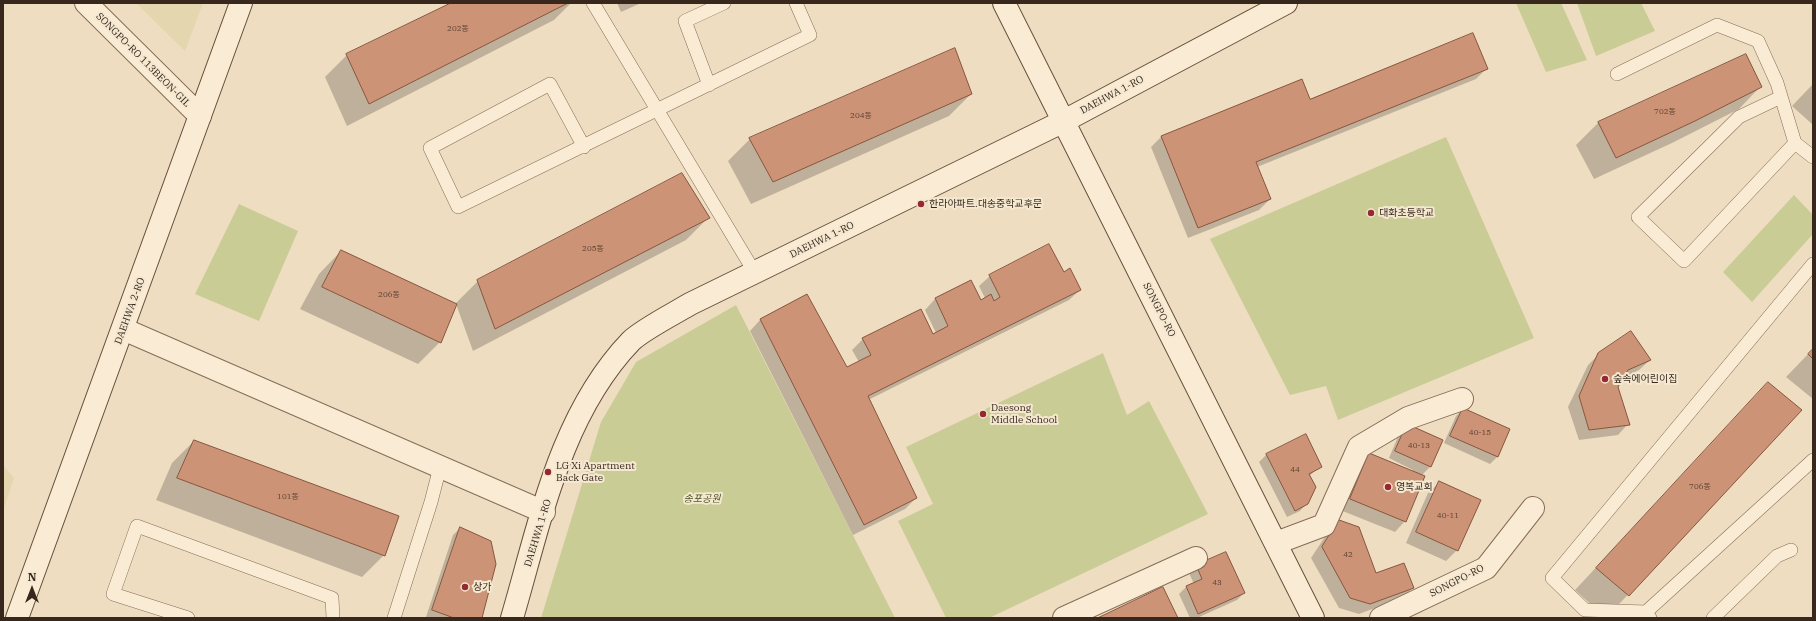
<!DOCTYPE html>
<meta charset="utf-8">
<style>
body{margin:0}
#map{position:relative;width:1816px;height:621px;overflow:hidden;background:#eeddc1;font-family:"IBM Plex Serif",serif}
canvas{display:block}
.frame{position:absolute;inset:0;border:4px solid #37271d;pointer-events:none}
.north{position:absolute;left:12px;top:569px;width:40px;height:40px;-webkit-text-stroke:3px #f5e8d0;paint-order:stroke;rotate:0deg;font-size:11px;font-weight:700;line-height:16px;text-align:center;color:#37271d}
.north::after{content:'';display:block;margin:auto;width:14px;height:18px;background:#37271d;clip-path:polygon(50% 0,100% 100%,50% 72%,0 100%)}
</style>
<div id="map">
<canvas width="1816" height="621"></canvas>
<div class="frame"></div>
<div class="north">N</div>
</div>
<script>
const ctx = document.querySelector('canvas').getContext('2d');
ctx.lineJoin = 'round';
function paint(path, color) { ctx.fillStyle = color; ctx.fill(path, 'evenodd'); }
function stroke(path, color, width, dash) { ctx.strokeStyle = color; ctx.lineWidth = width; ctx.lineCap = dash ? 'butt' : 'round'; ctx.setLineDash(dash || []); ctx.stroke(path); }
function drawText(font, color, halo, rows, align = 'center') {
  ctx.font = font + ' "IBM Plex Serif","Noto Sans KR",serif'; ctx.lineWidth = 4; ctx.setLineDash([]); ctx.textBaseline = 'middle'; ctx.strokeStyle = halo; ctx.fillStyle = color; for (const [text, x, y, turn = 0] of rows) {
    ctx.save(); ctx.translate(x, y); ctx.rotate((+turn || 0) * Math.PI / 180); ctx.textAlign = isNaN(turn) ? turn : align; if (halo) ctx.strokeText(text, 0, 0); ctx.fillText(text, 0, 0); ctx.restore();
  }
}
const farmland = new Path2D(`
 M136 3H203L185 51Z
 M3 465 14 478 3 511Z`);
const green = new Path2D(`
 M1516 3H1561L1587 60 1546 72Z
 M1577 3H1641L1655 31 1596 56Z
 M1446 137 1534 338 1338 420 1326 386 1290 395 1210 239Z
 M1794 195 1813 215V234L1752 302 1723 272Z
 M239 204 298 231 259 321 195 294Z
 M736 305 895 618H541L601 422 636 362Z
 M1103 353 1127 415 1149 401 1208 514 989 618H946L898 521 933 504 906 447Z`);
const shadow = new Path2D(`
 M454 3H571L554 20 347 126 325 77 347 55Z
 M617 3H641L621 12Z
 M1487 68 1476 79 1257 167 1270 199 1259 210 1188 238 1151 147 1162 136 1309 100Z
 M1813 84V125L1792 106Z
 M1761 86 1739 109 1672 143 1594 179 1576 145 1599 122Z
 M971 94 949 116 751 204 728 161 750 139Z
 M708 218 686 240 473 351 456 304 440 342 418 364 300 309 319 274 341 251 455 304 478 281Z
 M1063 273 1080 290 1069 300 868 400 916 498 905 509 853 535 750 331 760 320 806 295 847 368 859 362 852 350 863 339 933 335 936 333 925 310 935 299 970 281 980 301 985 298 979 286 990 276Z
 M1813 349V399L1786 377Z
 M1599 354 1650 360 1639 370 1623 378 1617 387 1628 424 1618 435 1579 440 1568 407 1588 365Z
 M1768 383 1801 410 1606 618 1575 590Z
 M1463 409 1509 430 1497 457 1490 464 1444 443 1456 416Z
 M1400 432 1442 441 1430 467 1422 475 1405 521 1395 532 1340 510 1359 464 1370 454 1412 471 1413 470 1389 458Z
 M1305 435 1321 466 1309 476 1307 503 1300 511 1287 517 1259 462 1266 455Z
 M194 441 384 555 362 577 156 500 172 463Z
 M1439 483 1457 550 1446 561 1406 543 1428 493Z
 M1339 521 1375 574 1413 588 1402 598 1359 614 1339 608 1311 558 1328 532Z
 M460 528 481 618H429L426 617 453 535Z
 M1196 566 1244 593 1237 600 1197 618H1190L1179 594 1186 587 1194 584 1189 573Z`);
const building = new Path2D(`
 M451 3H568L369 104 346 54Z
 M1473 33 1488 69 1256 162 1271 199 1198 228 1161 136 1302 79 1310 99Z
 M955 48 972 94 773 182 749 138Z
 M1746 54 1762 87 1695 121 1616 158 1598 122Z
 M682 173 710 218 495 329 477 280Z
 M1049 244 1064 272 1070 268 1081 290 868 396 917 498 864 525 760 319 807 294 847 367 871 355 862 338 921 309 933 334 948 326 935 298 971 280 981 300 991 294 994 301 1000 297 989 275Z
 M341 250 457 304 441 343 322 287Z
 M1631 331 1651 360 1628 370 1618 387 1630 425 1589 430 1579 396 1598 353Z
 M1813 349V359L1808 354Z
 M1768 382 1802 410 1629 596 1596 568Z
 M1463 408 1510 429 1498 457 1450 436Z
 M1407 424 1443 440 1431 467 1395 451Z
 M1306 434 1322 467 1309 474 1316 487 1308 504 1295 511 1266 454Z
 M194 440 399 516 385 556 177 478Z
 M1369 453 1425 476 1406 522 1350 499Z
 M1439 481 1481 500 1458 551 1416 532Z
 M1339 520 1359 527 1376 573 1404 563 1414 588 1370 604 1350 598 1322 547Z
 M460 527 491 541 496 564 482 618H454L432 610Z
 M1226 552 1245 593 1198 614 1186 586 1202 579 1196 565Z
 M1163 587 1178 618H1098Z`);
const lane = new Path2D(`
 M593 3 755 273
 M1617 74 1717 25 1758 41 1777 83 1795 143 1813 157
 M709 85 685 21 724 3
 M1781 97 1739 117 1638 217 1684 261 1795 143
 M584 147 550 84 430 148 458 207 810 35 796 3
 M1646 612 1813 460
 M188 618 113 594 137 526 332 598 333 618
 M394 618 431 502 440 467
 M1650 618 1646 612 1585 610 1552 578 1813 264
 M1713 618 1777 556 1791 550`);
const street = new Path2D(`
 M86 3 200 116
 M123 329 544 512
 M1276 543 1324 525 1359 447 1408 418 1462 399
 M1064 618 1196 558
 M1381 618 1486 568 1533 508`);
const secondary = new Path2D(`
 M1004 3 1313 618
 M17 618 241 3
 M512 618C540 523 560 415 631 341 642 330 675 313 690 304L1064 121 1286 3`);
const markers = [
 [921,204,4,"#972832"],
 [1371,213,4,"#972832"],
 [1605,379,4,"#972832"],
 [983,414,4,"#972832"],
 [548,472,4,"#972832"],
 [1388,487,4,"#972832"],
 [465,587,4,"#972832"]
];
const numberNames = [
 ["202동",458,29],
 ["702동",1665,112],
 ["204동",861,116],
 ["205동",593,249],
 ["206동",389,295],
 ["40-15",1480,433],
 ["40-13",1419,446],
 ["44",1295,470],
 ["706동",1700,487],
 ["101동",288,497],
 ["40-11",1448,516],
 ["42",1348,555],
 ["43",1217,583]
];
const streetNames = [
 ["SONGPO-RO 113BEON-GIL",143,60,45],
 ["DAEHWA 1-RO",1112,95,-28],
 ["DAEHWA 1-RO",822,240,-26],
 ["SONGPO-RO",1159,310,63],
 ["DAEHWA 2-RO",130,311,-70],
 ["DAEHWA 1-RO",538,533,-73],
 ["SONGPO-RO",1457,581,-27]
];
const poiNames = [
 ["한라아파트.대송중학교후문",929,204],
 ["대화초등학교",1379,213],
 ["숲속에어린이집",1613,379],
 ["Daesong",991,408],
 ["Middle School",991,420],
 ["LG Xi Apartment",556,466],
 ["Back Gate",556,478],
 ["영복교회",1396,487],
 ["상가",473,587]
];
const parkNames = [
 ["송포공원",702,499]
];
paint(farmland, '#e4d6ae');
paint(green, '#cacc95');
paint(shadow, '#0003');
paint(building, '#cc9376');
stroke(building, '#87553e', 1);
stroke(lane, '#876d58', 14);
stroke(street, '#876d58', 24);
stroke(secondary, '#694f3c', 24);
stroke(lane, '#f9ebd4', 13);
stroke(street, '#f9ebd4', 22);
stroke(secondary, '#f9ebd4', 22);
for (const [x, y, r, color] of markers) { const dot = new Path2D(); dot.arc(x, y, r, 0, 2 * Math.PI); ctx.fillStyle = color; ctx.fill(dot); stroke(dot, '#f5e8d0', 1.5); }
drawText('8px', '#5c4233', null, numberNames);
drawText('10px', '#37271d', '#f5e8d0', streetNames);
drawText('10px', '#37271d', '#f5e8d0', poiNames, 'left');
drawText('italic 10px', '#4c5423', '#f5e8d0', parkNames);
</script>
